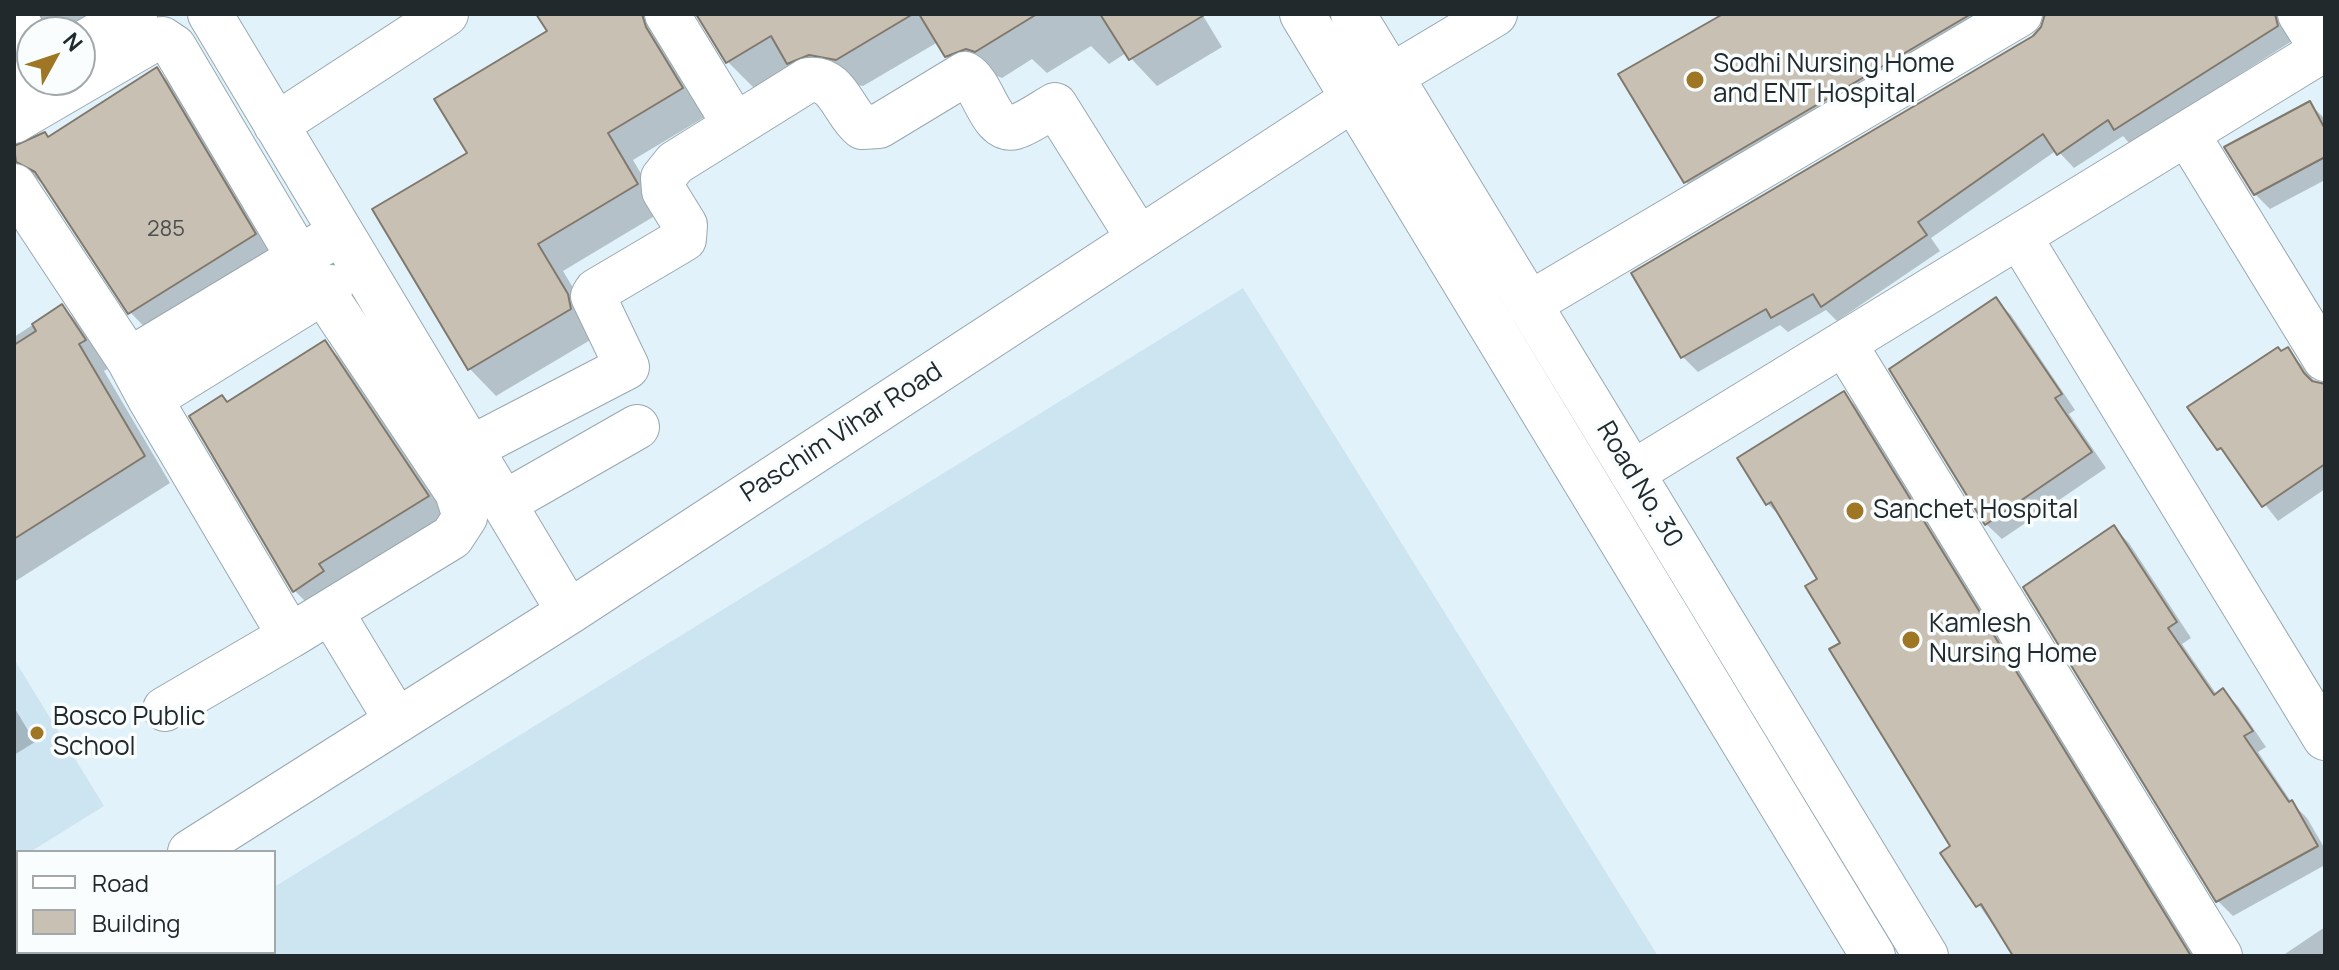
<!DOCTYPE html>
<style>
body{margin:0}
#map{position:relative;width:2339px;height:970px;overflow:hidden;background:#e1f2fb;font-family:Manrope,sans-serif}
canvas{display:block}
.frame{position:absolute;inset:0;border:16px solid #22292c;pointer-events:none}
.legend{position:absolute;left:16px;top:850px;width:260px;height:104px;box-sizing:border-box;background:#f9fdfe;border:2px solid #a3a8aa;margin:0;padding:10px 14px;list-style:none;font-size:24px;color:#22292c}
.legend li{display:flex;align-items:center;gap:16px;height:40px}
.legend b{width:40px;border:2px solid #a3a8aa}
.north{position:absolute;left:16px;top:16px;width:80px;height:80px;box-sizing:border-box;background:#f9fdfe;border:2px solid #a3a8aa;border-radius:50%;rotate:50deg;font-size:22px;font-weight:700;line-height:32px;text-align:center;color:#22292c}
.north::after{content:'';display:block;margin:auto;width:28px;height:36px;background:#9e7624;clip-path:polygon(50% 0,100% 100%,50% 72%,0 100%)}
</style>
<div id="map">
<canvas width="2339" height="970"></canvas>
<div class="frame"></div>
<ul class="legend">
<li><b style="height:10px;background:#fff"></b>Road</li>
<li><b style="height:22px;background:#c8c0b2"></b>Building</li>
</ul>
<div class="north">N</div>
</div>
<script>
const ctx = document.querySelector('canvas').getContext('2d');
ctx.lineJoin = 'round';
function paint(path, color) { ctx.fillStyle = color; ctx.fill(path, 'evenodd'); }
function stroke(path, color, width, dash) { ctx.strokeStyle = color; ctx.lineWidth = width; ctx.lineCap = dash ? 'butt' : 'round'; ctx.setLineDash(dash || []); ctx.stroke(path); }
function drawText(font, color, halo, rows, align = 'center') {
  ctx.font = font + ' Manrope,sans-serif'; ctx.lineWidth = 7; ctx.setLineDash([]); ctx.textBaseline = 'middle'; ctx.strokeStyle = halo; ctx.fillStyle = color; for (const [text, x, y, turn = 0] of rows) {
    ctx.save(); ctx.translate(x, y); ctx.rotate((+turn || 0) * Math.PI / 180); ctx.textAlign = isNaN(turn) ? turn : align; if (halo) ctx.strokeText(text, 0, 0); ctx.fillText(text, 0, 0); ctx.restore();
  }
}
const built = new Path2D(`
 M1243 288 1658 956H162L168 952H274V887Z
 M14 659 104 806 30 852H18L14 862Z`);
const shadow = new Path2D(`
 M32 14H145L80 32H57L48 20 37 19Z
 M539 14H1202L1222 47 1157 86 1126 53 1109 64 1091 46 1047 73 1032 59 1002 78 994 75 973 83 946 56 938 42 863 86 836 81 754 88 728 62 700 16 681 18 708 115 633 160 663 211 563 271 594 323 597 336 496 396 470 369 374 210 470 154 549 32Z
 M1726 14H2011L1701 197 1686 182 1621 75Z
 M2047 14H2279L2292 41 2130 144 2123 136 2074 168 2057 150 1931 238 1940 251 1837 321 1826 310 1788 332 1780 325 1698 372 1683 357 1634 274 2034 37 2044 27Z
 M156 69 183 96 281 261 156 339 130 312 49 190 17 160 14 149 44 134 49 139Z
 M2310 104 2325 119V180L2270 209 2255 194Z
 M1996 300 2011 315 2075 410 2069 414 2106 468 2002 539 1986 524Z
 M62 306 88 333 111 367 104 371 170 483 14 582V337Z
 M324 342 351 369 454 523 321 617 294 590 228 404Z
 M2288 349 2317 384 2325 386V489L2278 521 2190 408Z
 M1844 394 1860 410 2195 956H2015L1943 854 1953 847 1843 643 1820 579 1783 519 1768 504Z
 M2114 528 2129 543 2191 638 2182 644 2217 695 2223 691 2238 706 2266 747 2258 752 2292 803 2307 818 2325 849V865L2233 916 2218 901 2025 587Z
 M14 707 35 742 14 755Z
 M2325 927V956H2282Z`);
const building = new Path2D(`
 M536 14H642L646 27 683 88 608 133 638 184 538 244 568 294 571 309 468 370 372 209 467 153 434 99 547 31Z
 M696 14H913L836 60 809 55 787 64 771 36 726 63Z
 M919 14H1037L975 52 966 49 945 57Z
 M1100 14H1206L1129 60Z
 M1723 14H1971L1684 183 1618 74Z
 M2045 14H2275L2278 26 2114 130 2108 120 2057 155 2043 134 1918 222 1927 235 1821 307 1813 294 1771 318 1766 309 1681 358 1631 273 2033 36 2041 27Z
 M157 67 256 234 128 314 35 172 16 162 14 146 45 132 48 137Z
 M2310 101 2325 129V157L2254 195 2224 147Z
 M1996 297 2062 394 2055 398 2092 452 1985 525 1889 369Z
 M62 304 86 340 79 344 145 456 14 539V345L36 331 32 324Z
 M325 340 429 496 319 564 324 571 293 592 189 416 222 395 227 402Z
 M2278 347 2281 351 2288 347 2304 373 2312 381 2325 384V464L2262 507 2221 448 2217 450 2187 407Z
 M1844 391 2191 956H2013L1981 904 1976 907 1940 853 1950 846 1829 649 1840 643 1805 586 1817 579 1771 502 1766 505 1737 458Z
 M2114 525 2177 622 2168 628 2214 695 2223 688 2253 731 2244 736 2289 802 2292 800 2318 846 2216 902 2023 587Z`);
const minor = new Path2D(`
 M210 14 569 612
 M667 14 735 125
 M1302 14 1873 956
 M1353 14 1926 956
 M2300 14 2325 54
 M14 17 32 45
 M80 45 135 14
 M14 81 32 71
 M14 121 153 40 162 39 174 47 299 258
 M276 125 446 14
 M2187 134 2325 359
 M14 186 129 360
 M2020 238 2325 738
 M323 292 457 492 465 517 452 537 290 636 150 399 323 292 331 287
 M1529 304 2020 14
 M1845 345 2220 956
 M150 399 129 360 325 242
 M471 448 627 367 593 296 596 291 684 239 685 225 664 191 663 178 675 163 808 80C838 76 843 112 862 127L879 126 965 74C984 84 990 134 1015 127 1028 123 1043 112 1055 105L1139 239
 M1632 473 2323 50
 M504 503 637 427
 M331 612 397 721
 M165 709 290 636
 M190 852 569 612 1353 99 1495 14
 M25 956 31 952`);
const markers = [
 [1695,80,10,"#9e7624"],
 [1855,511,10,"#9e7624"],
 [1911,640,10,"#9e7624"],
 [37,733,8,"#9e7624"]
];
const numberNames = [
 ["285",166,230]
];
const poiNames = [
 ["Sodhi Nursing Home",1713,65],
 ["and ENT Hospital",1713,95],
 ["Sanchet Hospital",1873,511],
 ["Kamlesh",1929,625],
 ["Nursing Home",1929,655],
 ["Bosco Public",53,718],
 ["School",53,748]
];
const streetNames = [
 ["Paschim Vihar Road",842,433,-33],
 ["Road No. 30",1639,485,59]
];
paint(built, '#cde4f1');
paint(shadow, '#0003');
paint(building, '#c8c0b2');
stroke(building, '#80786c', 2);
stroke(minor, '#98a8b0', 46);
stroke(minor, '#fff', 44);
for (const [x, y, r, color] of markers) { const dot = new Path2D(); dot.arc(x, y, r, 0, 2 * Math.PI); ctx.fillStyle = color; ctx.fill(dot); stroke(dot, '#f9fdfe', 3); }
drawText('22px', '#4c4f4e', null, numberNames);
drawText('26px', '#22292c', '#f9fdfe', poiNames, 'left');
drawText('26px', '#22292c', '#f9fdfe', streetNames);
</script>
